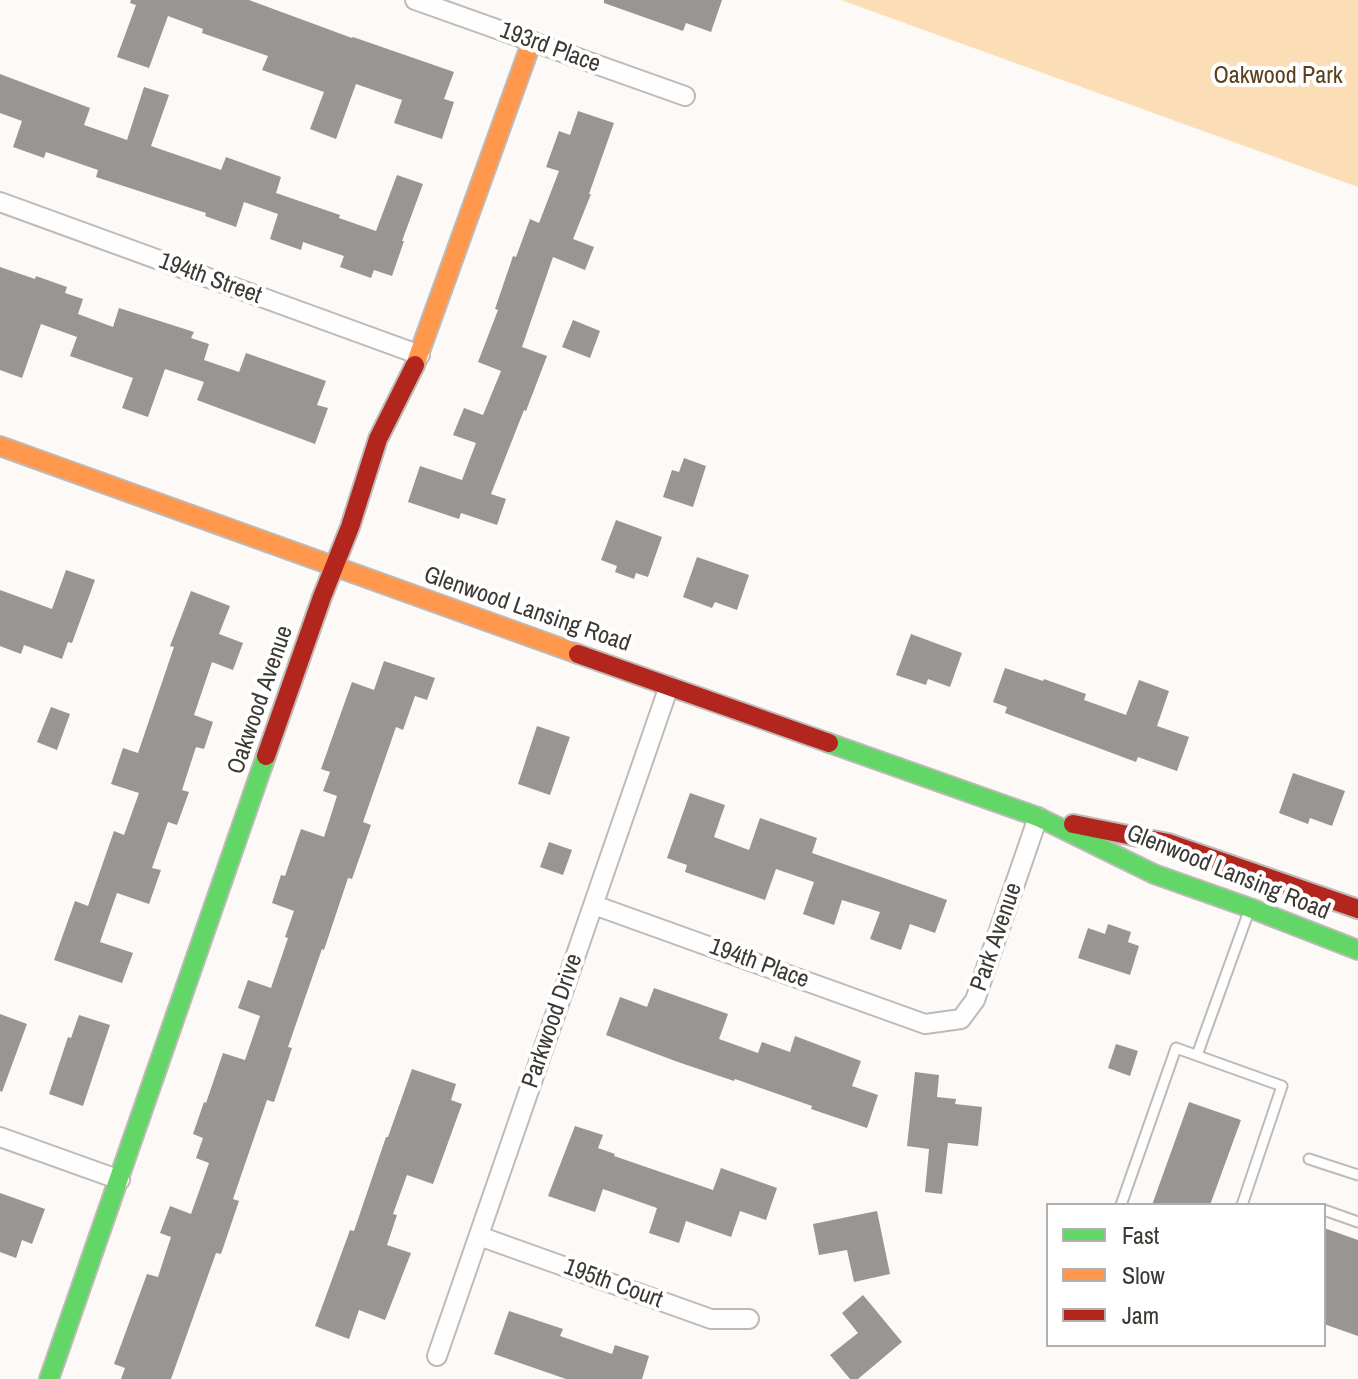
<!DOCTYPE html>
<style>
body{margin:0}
#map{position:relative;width:1358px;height:1379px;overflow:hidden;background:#fcf9f6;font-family:"Archivo Narrow",sans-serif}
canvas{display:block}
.legend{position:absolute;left:1046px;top:1203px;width:280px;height:144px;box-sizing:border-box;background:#fff;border:2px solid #b1b0ae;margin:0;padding:10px 14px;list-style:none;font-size:24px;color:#3c3935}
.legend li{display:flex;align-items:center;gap:16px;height:40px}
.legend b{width:40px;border:2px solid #b1b0ae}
</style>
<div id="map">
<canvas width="1358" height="1379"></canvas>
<ul class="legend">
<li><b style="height:10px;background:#63d668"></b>Fast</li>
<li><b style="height:10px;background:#ff974d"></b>Slow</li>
<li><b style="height:10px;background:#b3261e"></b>Jam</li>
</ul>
</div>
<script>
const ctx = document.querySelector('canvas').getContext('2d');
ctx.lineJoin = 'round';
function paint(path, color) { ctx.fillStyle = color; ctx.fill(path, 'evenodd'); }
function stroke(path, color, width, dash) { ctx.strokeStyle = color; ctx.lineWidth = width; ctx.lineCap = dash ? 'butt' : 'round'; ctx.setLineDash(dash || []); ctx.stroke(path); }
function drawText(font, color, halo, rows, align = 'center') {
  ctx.font = font + ' "Archivo Narrow",sans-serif'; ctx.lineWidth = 8; ctx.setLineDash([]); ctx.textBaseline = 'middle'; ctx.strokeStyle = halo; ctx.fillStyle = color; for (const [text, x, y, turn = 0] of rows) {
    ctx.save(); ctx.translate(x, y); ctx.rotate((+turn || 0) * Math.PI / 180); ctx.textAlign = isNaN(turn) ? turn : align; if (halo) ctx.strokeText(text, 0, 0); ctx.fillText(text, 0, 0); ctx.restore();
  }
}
const green = new Path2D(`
 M841 0H1358V187Z`);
const building = new Path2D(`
 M131 0H249L352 38 353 37 454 72 444 99 454 102 442 139 394 123 402 100 356 84 336 139 310 129 324 92 262 70 268 56 202 33 203 29 168 16 149 68 117 57 136 5 130 3Z
 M604 0H722L711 32 686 23 683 31 604 3Z
 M0 74 90 108 84 125 127 140 144 87 169 95 151 146 221 170 226 157 281 177 276 193 340 215 339 218 376 231 397 175 423 184 402 241H404L392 276 374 270 371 278 340 267 344 256 303 242 301 250 270 239 278 214 244 202 236 227 205 216 206 213 96 177 98 170 46 152 44 158 13 147 22 121 0 113Z
 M578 111 614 123 589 194H591L573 239 594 247 585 270 553 257 522 347 547 356 526 411 524 410 491 494 506 499 497 525 461 513 459 519 408 502 420 466 462 480 476 443 453 435 464 408 483 415 501 371 478 362 498 310 495 309 513 256 516 257 530 219 539 223 559 171 546 167 559 131 570 135Z
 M0 267 35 279 36 276 67 287 65 293 83 299 78 314 113 327 119 308 194 332 191 338 209 344 204 360 239 372 246 353 326 381 317 405 328 408 315 444 197 400 204 382 165 369 148 417 122 408 133 378 70 356 77 337 41 324 22 378 0 370Z
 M573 320 600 331 590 358 562 347Z
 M684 458 706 466 693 507 663 497 672 470 679 472Z
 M616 520 662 537 648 577 636 573 634 579 615 572 617 566 601 560Z
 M697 557 749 575 737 610 715 602 712 608 683 597Z
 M66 570 95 580 72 643 68 642 62 659 24 645 21 654 0 646V590L52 609Z
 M191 591 230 606 219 634 243 643 233 670 212 662 194 715 213 722 204 749 196 747 182 790 189 792 177 825 168 822 152 868 161 870 149 904 117 893 100 942 133 953 122 983 54 960 75 901 88 906 114 831 124 835 139 793 111 784 123 748 138 753 174 647 170 646Z
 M911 634 962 653 950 687 928 679 926 685 896 675Z
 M384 661 435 678 427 700 415 696 403 730 396 727 363 822 371 825 352 879 348 878 324 950 322 949 288 1047 292 1048 274 1102 267 1100 233 1199 239 1201 221 1254 216 1253 171 1379H121L125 1368 114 1364 147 1274 158 1277 171 1237 160 1233 170 1206 191 1214 209 1163 196 1158 203 1138 193 1134 204 1102 206 1103 223 1053 245 1060 260 1016 238 1008 248 980 271 988 288 938 285 937 294 911 272 903 281 875 285 876 301 829 324 837 337 796 323 791 330 772 321 769 352 682 374 690Z
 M1005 668 1043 681 1044 679 1086 694 1084 700 1126 715 1139 680 1169 691 1157 726 1189 737 1177 771 1138 757 1136 762 1005 713 1007 707 993 702Z
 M51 707 70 714 57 750 37 742Z
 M537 726 570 737 550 795 518 784Z
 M1293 773 1345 791 1332 826 1310 818 1308 824 1279 813Z
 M690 793 725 805 714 837 749 850 760 818 817 838 812 853 947 900 935 933 910 924 901 950 870 939 880 912 842 900 834 925 803 914 814 882 776 869 765 900 685 872 687 865 667 858Z
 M549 842 572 850 563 875 540 867Z
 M1108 924 1131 932 1128 942 1139 946 1130 975 1078 958 1088 928 1105 934Z
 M654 988 728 1014 719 1039 758 1053 762 1042 790 1052 795 1036 861 1061 852 1086 878 1095 867 1128 811 1109 812 1106 735 1079 734 1081 678 1062 606 1035 620 997 647 1007Z
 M0 1014 27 1024 2 1092 0 1091Z
 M79 1015 110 1025 83 1106 49 1094 68 1037 71 1038Z
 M1116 1044 1138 1051 1130 1076 1108 1068Z
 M412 1069 456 1084 451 1100 462 1104 433 1184 407 1175 393 1214 397 1215 387 1245 411 1253 385 1320 359 1310 349 1339 315 1326 350 1230 354 1231 386 1137H388Z
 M915 1072 939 1075 937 1097 956 1099 955 1104 982 1107 978 1146 948 1143 942 1194 925 1192 929 1149 907 1146Z
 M1189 1102 1241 1120 1210 1205H1152Z
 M575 1126 603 1135 598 1148 615 1154 614 1156 713 1190 721 1168 777 1188 766 1220 740 1211 731 1237 686 1221 679 1243 649 1233 657 1208 603 1189 595 1212 548 1196Z
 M0 1193 45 1209 32 1244 22 1240 16 1258 0 1252Z
 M877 1211 890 1274 854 1282 847 1250 819 1255 813 1224Z
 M1324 1228 1358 1240V1336L1324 1324Z
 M863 1295 902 1342 858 1379H850L830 1355 858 1333 842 1313Z
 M509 1311 563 1329 560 1336 612 1354 615 1345 649 1356 642 1379H566L494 1354Z`);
const lane = new Path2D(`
 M1197 1055 1249 911
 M1309 1159 1358 1175
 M1121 1205 1176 1048 1282 1086 1242 1205
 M1324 1210 1358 1222`);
const street = new Path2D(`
 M415 0 685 96
 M0 202 420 355
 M594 905 925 1024 961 1019 975 1000 1038 817
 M0 1137 120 1180
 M479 1236 711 1319H749
 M437 1356 669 686`);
const fast = new Path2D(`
 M829 743 1038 817 1154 874 1250 908 1358 950
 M49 1379 266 756`);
const slow = new Path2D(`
 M415 365 532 41
 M0 446 578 654`);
const jam = new Path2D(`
 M578 654 829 743
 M266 756 322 597 350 527 378 439 415 365
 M1073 824 1168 843 1358 909`);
const streetNames = [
 ["193rd Place",550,48,20],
 ["194th Street",210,279,20],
 ["Glenwood Lansing Road",527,610,19],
 ["Oakwood Avenue",261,700,-71],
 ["Glenwood Lansing Road",1228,873,22],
 ["Park Avenue",997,937,-71],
 ["194th Place",759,964,20],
 ["Parkwood Drive",553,1021,-71],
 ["195th Court",613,1284,20]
];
const parkNames = [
 ["Oakwood Park",1278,77]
];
paint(green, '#fbdeb6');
paint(building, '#989592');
stroke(lane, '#bdbab7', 13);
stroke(street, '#bdbab7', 22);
stroke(fast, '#bdbab7', 22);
stroke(slow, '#bdbab7', 22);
stroke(jam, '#bdbab7', 22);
stroke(lane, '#fffefe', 9);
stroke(street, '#fffefe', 18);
stroke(fast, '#63d668', 18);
stroke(slow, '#ff974d', 18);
stroke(jam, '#b3261e', 18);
drawText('24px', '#3c3935', '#fff', streetNames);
drawText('24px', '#5a411d', '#fff', parkNames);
</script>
